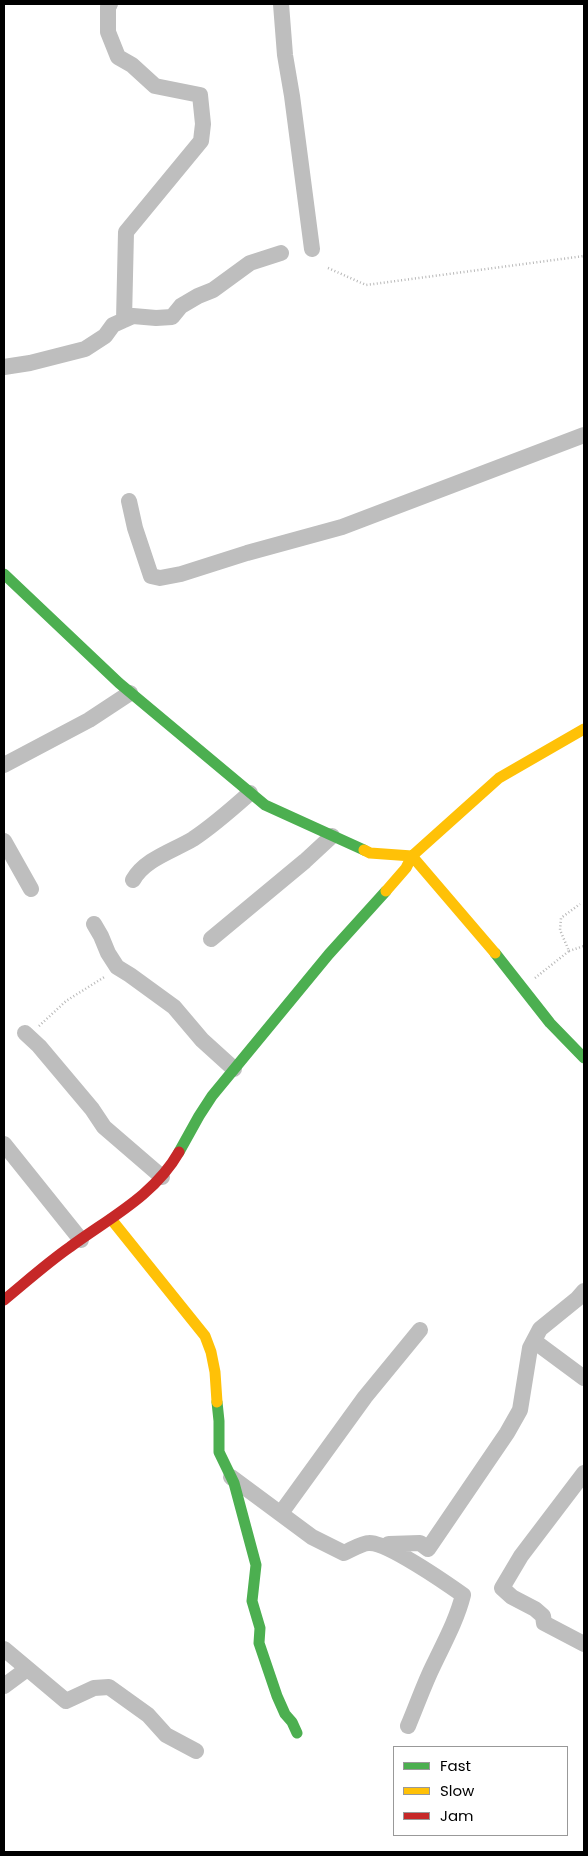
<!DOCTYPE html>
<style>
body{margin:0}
#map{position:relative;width:588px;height:1856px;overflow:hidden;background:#fff;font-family:Poppins,sans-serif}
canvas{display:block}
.frame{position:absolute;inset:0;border:5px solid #000;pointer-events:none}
.legend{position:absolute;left:393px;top:1746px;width:175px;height:90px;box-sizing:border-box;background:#fff;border:1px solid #999;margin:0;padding:6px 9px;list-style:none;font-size:15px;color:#000}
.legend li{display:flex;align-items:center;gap:10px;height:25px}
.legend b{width:25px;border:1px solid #999}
</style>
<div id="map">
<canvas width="588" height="1856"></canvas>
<div class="frame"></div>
<ul class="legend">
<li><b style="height:6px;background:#4caf50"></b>Fast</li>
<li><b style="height:6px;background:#ffc107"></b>Slow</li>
<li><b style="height:6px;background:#c62828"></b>Jam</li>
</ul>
</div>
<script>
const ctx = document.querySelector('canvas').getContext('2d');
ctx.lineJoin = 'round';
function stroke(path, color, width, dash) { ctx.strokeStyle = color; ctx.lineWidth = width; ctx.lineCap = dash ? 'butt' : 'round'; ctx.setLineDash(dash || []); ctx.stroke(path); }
const path = new Path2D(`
 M328 268 366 285 584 256
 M569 951 584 946
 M535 978 569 951 560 930 561 918 580 904
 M39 1026 66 1001 106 976`);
const street = new Path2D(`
 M110 4 108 7V32L118 57 132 65 155 86 200 95 203 124 201 141 126 232 124 320
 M281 4 285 55 292 96 312 249
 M4 367 30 363 85 349 105 336 113 325 133 316 156 318 172 317 181 306 198 296 213 290 250 263 281 253
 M129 501 135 528 151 576 160 578 181 574 247 553 342 527 584 435
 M4 765 89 720 130 693
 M4 841 31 889
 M133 880C145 859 173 851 193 839 213 826 232 809 250 793
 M94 924 101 936 108 953 117 967 130 975 174 1007 202 1040 234 1069
 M211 939 305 861 332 836
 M25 1033 39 1046 92 1109 104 1127 162 1177
 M4 1144 81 1240
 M534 1341 584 1378
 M584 1473 521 1556 502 1588 512 1597 535 1609 543 1616 544 1623 584 1644
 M231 1477 312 1537 344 1553C351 1550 362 1543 369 1543 387 1542 446 1583 463 1595 457 1619 445 1641 434 1664 424 1684 417 1705 408 1726
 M281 1513 365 1397 420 1330
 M388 1548 389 1544 420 1543 428 1549 507 1433 520 1410 530 1348 540 1329 577 1299 584 1291
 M4 1649 66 1701 94 1688 109 1687 148 1715 166 1735 196 1751
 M4 1686 27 1669`);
const fast = new Path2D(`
 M4 574 119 683 265 805 364 850
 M495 953 550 1023 584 1058
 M179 1152 199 1116 212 1096 329 954 386 891
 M217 1402 219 1421V1452L234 1483 256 1565 252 1601 260 1628 259 1643 277 1696 285 1714 292 1722 297 1733`);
const slow = new Path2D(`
 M364 850 370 853 412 856 499 778 584 729
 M386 891 406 868 412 856 495 953
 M111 1219 205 1336 211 1352 215 1372 217 1402`);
const jam = new Path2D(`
 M4 1300C26 1282 47 1263 70 1247 109 1218 154 1196 179 1152`);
stroke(path, '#b8b8b8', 2.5, [1, 2.5]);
stroke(street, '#bebebe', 16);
stroke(fast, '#4caf50', 11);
stroke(slow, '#ffc107', 11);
stroke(jam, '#c62828', 11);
</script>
